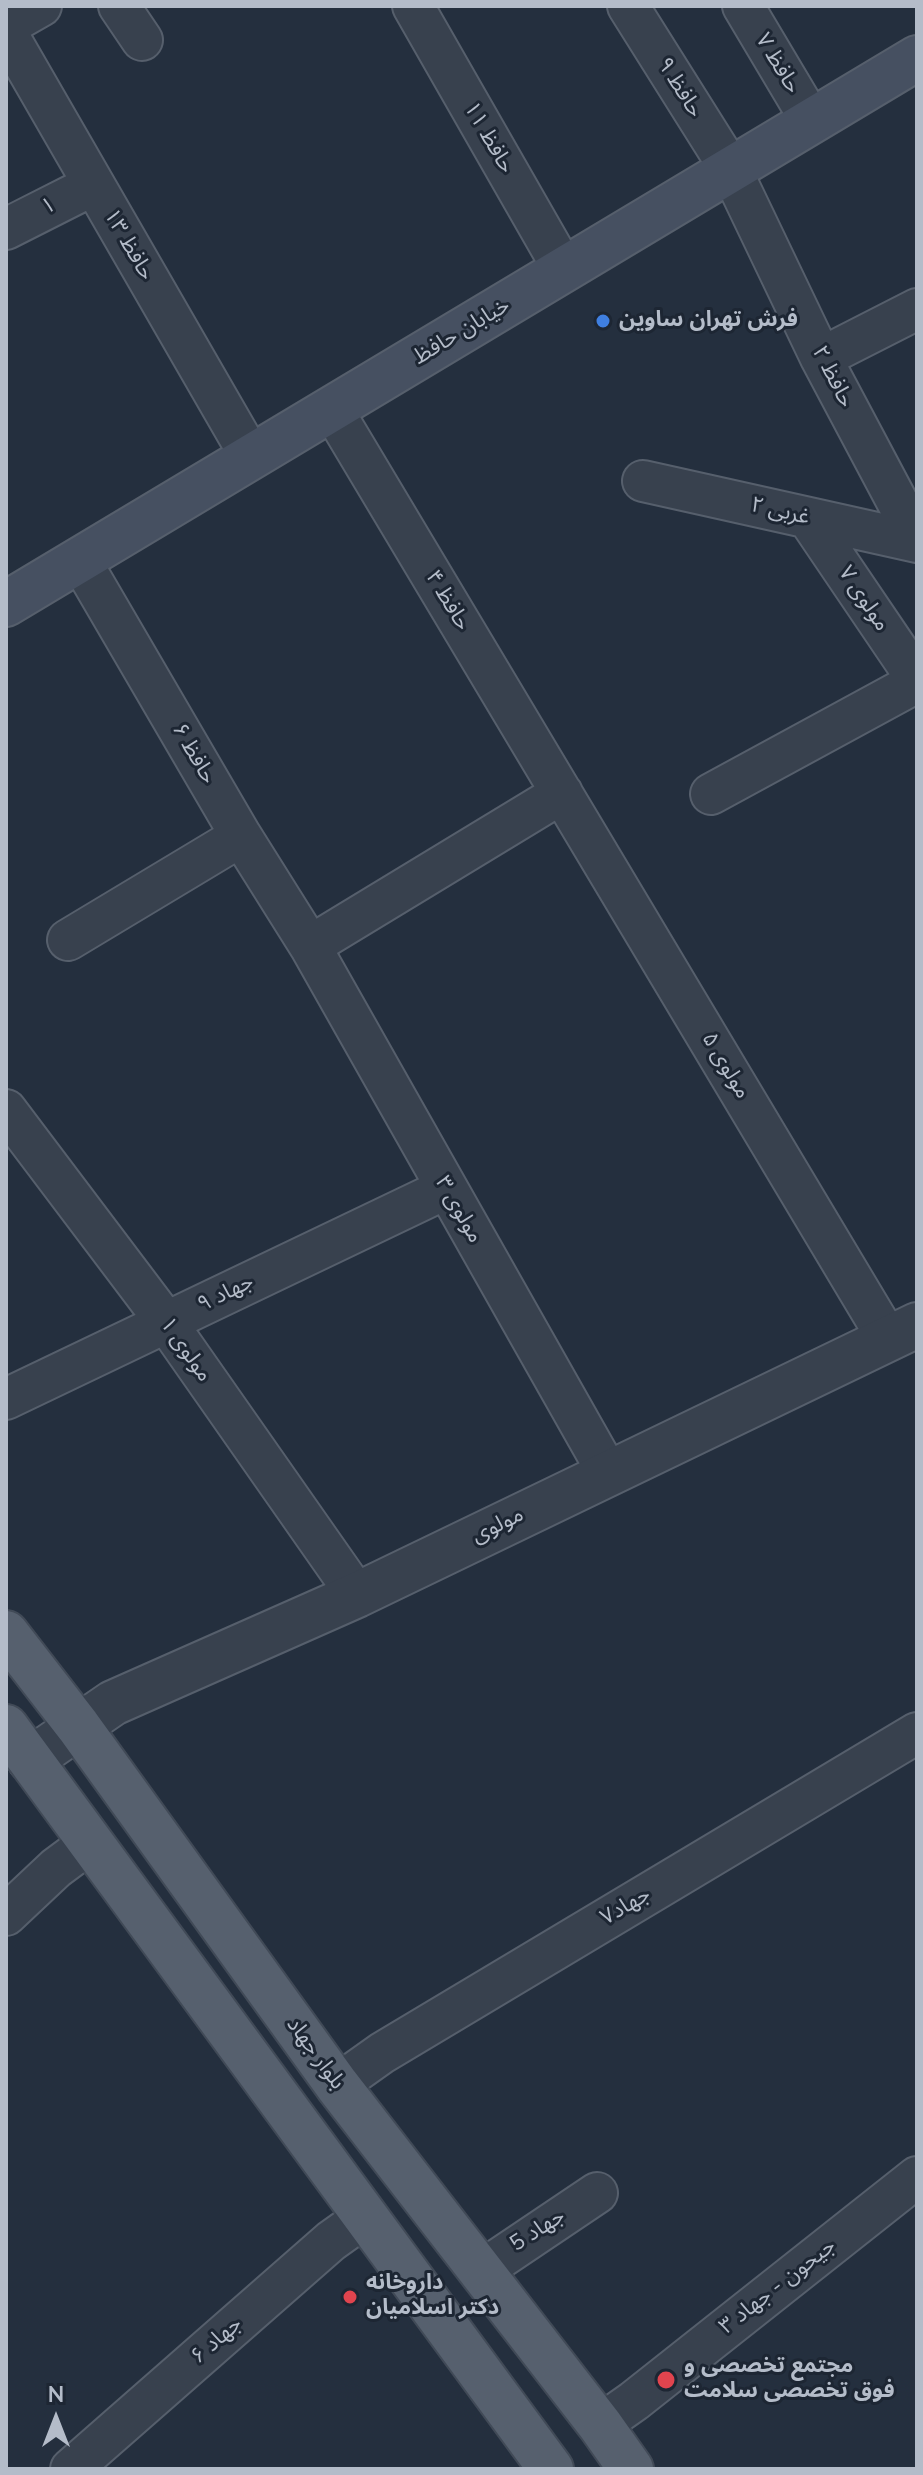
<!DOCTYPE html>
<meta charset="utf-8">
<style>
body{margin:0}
#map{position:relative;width:923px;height:2475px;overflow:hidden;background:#242f3e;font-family:"Nunito Sans",sans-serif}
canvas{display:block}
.frame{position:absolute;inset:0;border:8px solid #b4bcc9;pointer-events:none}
.north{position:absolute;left:16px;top:2379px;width:80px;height:80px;-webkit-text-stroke:6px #1d2633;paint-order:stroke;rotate:0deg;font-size:22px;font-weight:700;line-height:32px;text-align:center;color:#b4bcc9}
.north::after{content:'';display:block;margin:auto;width:28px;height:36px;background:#b4bcc9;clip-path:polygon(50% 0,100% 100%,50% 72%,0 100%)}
</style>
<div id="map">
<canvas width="923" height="2475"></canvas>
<div class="frame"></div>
<div class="north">N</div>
</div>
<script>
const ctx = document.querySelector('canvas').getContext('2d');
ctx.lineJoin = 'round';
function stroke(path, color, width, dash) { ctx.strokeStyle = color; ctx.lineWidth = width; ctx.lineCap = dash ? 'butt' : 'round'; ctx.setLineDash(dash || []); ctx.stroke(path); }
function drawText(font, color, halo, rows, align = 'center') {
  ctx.font = font + ' "Nunito Sans","Noto Sans Arabic",sans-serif'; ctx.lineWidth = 6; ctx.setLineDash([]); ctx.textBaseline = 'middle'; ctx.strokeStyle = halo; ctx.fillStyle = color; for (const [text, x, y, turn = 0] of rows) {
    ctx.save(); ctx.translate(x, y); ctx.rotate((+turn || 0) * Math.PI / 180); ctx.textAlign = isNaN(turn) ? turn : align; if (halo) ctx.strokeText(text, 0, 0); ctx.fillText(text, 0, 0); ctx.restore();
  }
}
const minor = new Path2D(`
 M119 6 142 40
 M413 6 564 270
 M628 6 731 170 821 358 917 539
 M743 6 812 122
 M6 26 41 6
 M6 32 251 457
 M6 229 93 185
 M821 358 917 309
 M332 409 888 1339
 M643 481 917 542
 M808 518 917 679
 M80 560 241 836 310 946 608 1473
 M711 794 917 682
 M68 940 241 836
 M310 946 562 793
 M6 1110 166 1322 357 1595
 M6 1399 445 1189
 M6 1915 56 1868 91 1842
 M337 2085 382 2053 917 1733
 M481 2271 597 2193
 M600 2425 634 2401 917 2177
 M71 2469 331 2241 366 2216`);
const tertiary = new Path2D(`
 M30 1760 113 1703 357 1595 917 1325`);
const secondary = new Path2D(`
 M6 604 917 58`);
const primary = new Path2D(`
 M6 1633 78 1726 337 2085 600 2425 631 2469
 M6 1727 551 2469`);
const markers = [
 [603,321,8,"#3f7fe0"],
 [350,2297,8,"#e0444e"],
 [666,2380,10,"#e0444e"]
];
const streetNames = [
 ["حافظ ۷",777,64,59],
 ["حافظ ۹",679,88,58],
 ["حافظ ۱۱",488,138,60],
 ["۱",49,207,-27],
 ["حافظ ۱۳",128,245,60],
 ["خیابان حافظ",462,332,-31],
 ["حافظ ۲",832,377,63],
 ["غربی ۲",780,512,13],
 ["مولوی ۷",863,599,56],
 ["حافظ ۴",447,601,59],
 ["حافظ ۶",193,754,60],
 ["مولوی ۵",725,1066,59],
 ["مولوی ۳",458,1210,60],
 ["جهاد ۹",226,1294,-26],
 ["مولوی ۱",185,1350,55],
 ["مولوی",498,1526,-26],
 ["جهاد۷",626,1907,-31],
 ["بلوار جهاد",315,2054,54],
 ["جهاد 5",538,2231,-33],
 ["جیحون - جهاد ۳",778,2287,-38],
 ["جهاد ۶",217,2341,-41]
];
const poiNames = [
 ["فرش تهران ساوین",619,321],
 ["داروخانه",366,2284],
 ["دکتر اسلامیان",366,2309],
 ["مجتمع تخصصی و",684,2367],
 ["فوق تخصصی سلامت",684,2392]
];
stroke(minor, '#565f6c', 44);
stroke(tertiary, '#565f6c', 48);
stroke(secondary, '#565f6c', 48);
stroke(primary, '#414a57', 48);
stroke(minor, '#38414e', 40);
stroke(tertiary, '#38414e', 44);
stroke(secondary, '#465061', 44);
stroke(primary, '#56606e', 44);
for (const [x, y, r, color] of markers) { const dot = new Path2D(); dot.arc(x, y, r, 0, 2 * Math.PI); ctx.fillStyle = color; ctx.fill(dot); stroke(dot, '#1d2633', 3); }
drawText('22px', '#b4bcc9', '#1d2633', streetNames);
drawText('bold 22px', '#b4bcc9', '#1d2633', poiNames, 'left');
</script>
